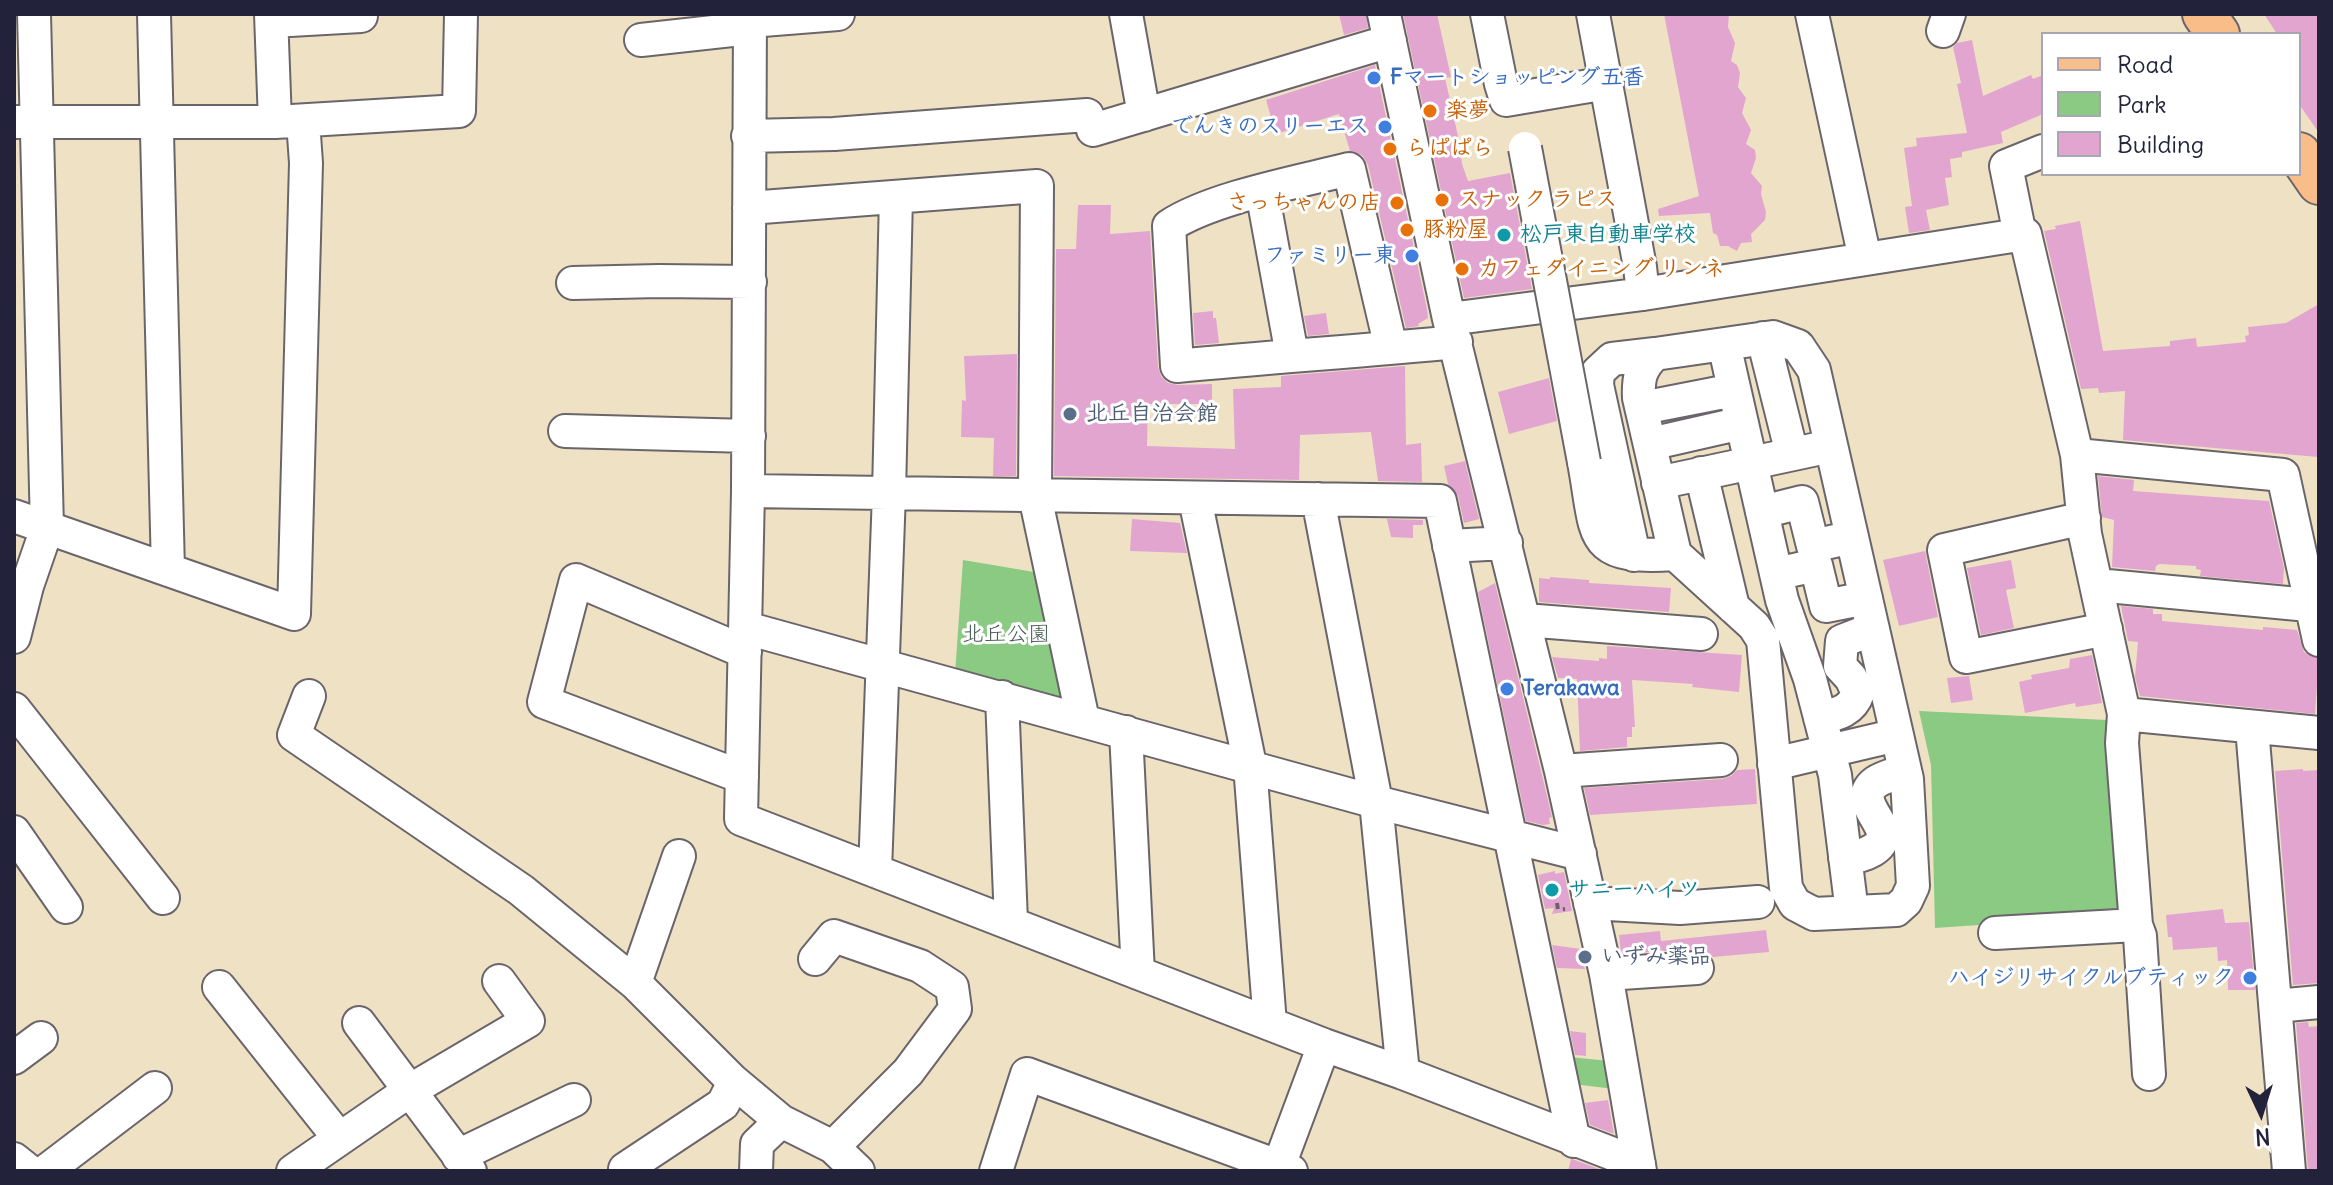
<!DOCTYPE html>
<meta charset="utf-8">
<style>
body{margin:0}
#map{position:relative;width:2333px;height:1185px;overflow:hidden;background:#efe2c4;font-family:Delius,sans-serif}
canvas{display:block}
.frame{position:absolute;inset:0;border:16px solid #22223b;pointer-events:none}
.legend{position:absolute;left:2041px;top:32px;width:260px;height:144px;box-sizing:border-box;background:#fff;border:2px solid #a7a7b1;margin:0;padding:10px 14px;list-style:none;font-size:24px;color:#22223b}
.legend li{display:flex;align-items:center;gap:16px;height:40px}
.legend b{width:40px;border:2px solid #a7a7b1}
.north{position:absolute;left:2221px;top:1073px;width:80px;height:80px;-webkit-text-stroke:6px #fff;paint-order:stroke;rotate:176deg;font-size:22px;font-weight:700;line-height:32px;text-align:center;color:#22223b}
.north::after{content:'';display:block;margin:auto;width:28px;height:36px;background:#22223b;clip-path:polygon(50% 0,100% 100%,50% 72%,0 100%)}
</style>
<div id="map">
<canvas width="2333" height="1185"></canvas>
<div class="frame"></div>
<ul class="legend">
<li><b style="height:10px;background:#f8bd89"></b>Road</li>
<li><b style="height:22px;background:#8bca82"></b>Park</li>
<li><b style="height:22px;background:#e2a5d0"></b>Building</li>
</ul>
<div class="north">N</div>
</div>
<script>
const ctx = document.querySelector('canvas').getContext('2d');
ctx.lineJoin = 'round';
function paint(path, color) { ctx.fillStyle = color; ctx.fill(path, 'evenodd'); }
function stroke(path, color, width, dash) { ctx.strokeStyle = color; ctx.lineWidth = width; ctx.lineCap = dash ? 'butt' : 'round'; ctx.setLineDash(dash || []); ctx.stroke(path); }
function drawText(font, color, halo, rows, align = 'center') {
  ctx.font = font + ' Delius,"Klee One",sans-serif'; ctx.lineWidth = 6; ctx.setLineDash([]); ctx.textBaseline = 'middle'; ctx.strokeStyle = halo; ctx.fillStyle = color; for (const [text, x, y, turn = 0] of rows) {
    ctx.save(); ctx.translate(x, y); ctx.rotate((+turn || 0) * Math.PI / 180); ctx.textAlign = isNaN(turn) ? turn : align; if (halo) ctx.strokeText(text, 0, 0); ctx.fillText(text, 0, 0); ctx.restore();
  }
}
const green = new Path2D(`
 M963 560 1040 573 1070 701 955 674Z
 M1919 711 2107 720 2127 915 1935 928 1931 765Z
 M1560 1056 1609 1061 1614 1089 1565 1083Z`);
const building = new Path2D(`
 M1339 14H1366L1368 28 1344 35Z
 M1403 14H1437L1451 77 1445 78 1460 145 1462 164 1468 181 1510 173 1532 289 1464 298Z
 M1664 14H1729L1728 27 1735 43 1731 61 1737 65 1740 73 1738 87 1746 98 1742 113 1751 130 1746 144 1755 150 1756 158 1751 173 1762 186 1761 194 1766 212 1765 220 1751 234 1752 242 1741 243 1737 251 1728 246H1720L1717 235 1713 233 1710 213 1659 216 1658 209 1699 196Z
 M2264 14H2319V133L2299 104V34H2277Z
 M1972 40 1983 96 2031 75 2033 79 2043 75V114L2001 132 2003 143 1962 152V157L1950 159 1952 177 1945 178 1949 205 1926 210 1930 230 1909 233 1905 207 1912 206 1904 148 1917 146 1916 138 1967 133 1957 84 1961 83 1953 47 1957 43Z
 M1375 65 1427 309 1428 318 1418 324 1419 326 1406 328 1368 165 1362 155 1350 151 1339 114 1276 134 1266 100Z
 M1078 205H1111L1110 234 1150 231 1158 367 1161 376 1168 383 1178 385 1212 384V404H1148L1147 446 1235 449 1233 389 1281 387V376L1405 366 1406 445 1421 443 1422 482 1378 481 1371 432 1300 435 1299 480 1054 476 1056 249H1076Z
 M2080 221 2103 351 2170 346V341L2196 338 2197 347 2246 342 2245 336 2249 335 2248 327 2286 323 2319 304 2318 457 2123 440 2125 391 2099 393 2098 388 2081 389 2044 231 2056 229 2055 226Z
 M1213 311V318H1216L1219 343 1195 345 1193 313Z
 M1326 313 1329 334 1308 336 1304 316Z
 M1017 354 1016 476H993L994 438 961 437 962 400 966 401 964 356Z
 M1549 378 1557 421 1509 434 1498 392Z
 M1465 461 1479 519 1464 523 1458 496 1448 484 1444 466Z
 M2098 476 2134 480 2133 491 2269 501 2284 568 2283 584 2200 576 2201 570 2196 569V566L2159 564 2156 566 2155 571 2112 567 2114 520 2102 517Z
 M1132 519 1180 523 1187 553 1130 551Z
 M1387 519 1423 520V525H1413V538L1391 537Z
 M1925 551 1938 617 1899 626 1883 560Z
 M2011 560 2016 588 2006 590 2014 628 1981 635 1967 568Z
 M1550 577 1589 580V583L1671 588 1669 612 1539 602V578L1550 579Z
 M1495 583 1542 775 1552 817 1549 818 1550 824 1543 825 1526 821 1478 592Z
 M2121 606 2153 609V614H2162V621L2263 630V627L2297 630 2304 652 2319 658 2315 714 2140 696 2135 677 2138 642 2128 641Z
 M1607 646 1742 655 1739 692 1692 687 1693 684 1632 680 1635 727H1632V737H1627V747L1580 751 1577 679 1558 678 1552 657 1599 661V658L1607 659Z
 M2092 655 2102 703 2076 707 2075 703 2025 713 2019 682 2032 679 2031 675 2069 668 2070 659Z
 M1969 676 1973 700 1951 703 1947 678Z
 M1755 769 1757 804 1590 815 1584 788 1722 779 1731 776 1737 770Z
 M2303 769V771L2319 770V983L2293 985 2275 771Z
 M1555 871V874L1564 872 1572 911 1552 914 1554 908 1545 909 1538 875Z
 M2223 909 2225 923 2249 922 2255 990H2228L2227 960 2218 961 2217 947 2173 950 2172 937H2168L2166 915Z
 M1766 930 1769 952 1713 957 1705 951 1696 949 1621 954 1619 935 1660 931 1661 941Z
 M1552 945 1581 949 1585 969 1557 968Z
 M2308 1022 2309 1027 2319 1026V1171H2308L2296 1023Z
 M1570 1031 1586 1033V1056L1575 1055Z
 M1608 1100 1614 1134 1590 1125 1585 1103Z
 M1571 1159 1575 1160 1604 1171H1568Z`);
const path = new Path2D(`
 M1557 903 1558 910 1565 909`);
const minor = new Path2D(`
 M154 14 168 570
 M271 14 275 122
 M750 14 748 491 741 819 1324 1045 1403 1073 1639 1164
 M1126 14 1144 115
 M1384 14 1449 319 1561 771 1606 974 1640 1171
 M1487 14 1501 84 1506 100 1607 83
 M1593 14 1640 267 1643 294
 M1812 14 1865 259
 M272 21 361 16V14
 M750 21 838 14
 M1943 31 1949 14
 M641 40 750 28
 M17 122H275L459 111 461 14
 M1093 130 1390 41
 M748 136 834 134 1087 115
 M1262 191 1292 355
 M749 208 1037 186 1035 496 1083 720
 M2020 235 2006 166 2043 151
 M573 283 659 281 750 282
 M1449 319 1643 294 2025 234 2077 455 2085 534 2124 714 2122 743 2136 925 1995 933
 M1763 338 1792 454
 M1724 344 1782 600 1810 679 1835 775 1852 912
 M1391 348 1349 169C1298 182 1211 198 1169 226L1177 366C1270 357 1363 351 1456 342
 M1642 408 1734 390
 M565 431 749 436
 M1650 444 1742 423
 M2077 455 2283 475 2319 640
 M1584 462C1598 537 1586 560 1675 554L1754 626 1763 640 1786 888 1795 904 1814 914 1896 910 1906 901 1913 886 1907 779 1814 370 1798 346 1773 337 1655 354C1640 368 1638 379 1639 398L1675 554
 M1701 473 1733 607
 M1658 483 1831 446
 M748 491 1440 501 1574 1141
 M1195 499 1250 765 1270 1024
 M1318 499 1376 802 1403 1073
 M1762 512 1802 502 1813 546 1852 537
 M14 516 294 614 306 163 303 121
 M2084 518 1944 550 1966 657 2106 629
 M1449 546 1506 543
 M1634 555 1597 385 1598 372 1612 359 1655 354
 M1776 574 1816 565 1826 606 1866 598
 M2097 585 2319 606
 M1525 620 1701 634
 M746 628 1376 802 1580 854
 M14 637 27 586 47 528 34 14
 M309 696 294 735 521 890 635 983 732 1080 781 1121 833 1147 858 1171
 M1002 697 1011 922
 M14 709 163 898
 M2124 714 2319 733
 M1820 718C1837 714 1852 711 1858 693L1851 678 1840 666 1842 641 1873 629
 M2252 728 2289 1171
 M1126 732 1138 973
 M1774 764 1897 735
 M1561 771 1721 760
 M742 777 544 702 576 580 745 652
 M14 832 66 907
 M1845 858C1860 857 1891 849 1881 827 1875 813 1857 796 1876 782 1883 777 1896 774 1905 771
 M875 871 889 493 896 197
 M1590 903 1680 908 1758 902
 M2136 925 2140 936 2149 1074
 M815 959 834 936 920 966 952 987 955 1009 908 1072 833 1147
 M1606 974 1697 968
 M635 983 679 856
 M219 987 339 1138
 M2276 1006 2319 1002
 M359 1023 470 1171
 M14 1058 41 1038
 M458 1156 574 1100
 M14 1159 29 1171
 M625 1169 723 1104 734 1082
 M46 1171 155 1088
 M293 1171 409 1091 528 1021 499 981
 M756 1171 757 1144 781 1121
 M996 1171 1027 1074 1291 1171
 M1277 1171 1324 1045`);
const major = new Path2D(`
 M2204 14 2218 34
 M2299 154 2319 183`);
const minorBridge = new Path2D(`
 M1525 148 1584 462`);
const markers = [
 [1374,78,8,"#3f7fe0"],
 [1430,111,8,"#e8710a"],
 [1385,127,8,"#3f7fe0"],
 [1390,149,8,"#e8710a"],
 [1442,200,8,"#e8710a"],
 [1397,203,8,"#e8710a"],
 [1407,230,8,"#e8710a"],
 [1504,235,8,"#0f9aa8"],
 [1412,256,8,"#3f7fe0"],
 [1462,269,8,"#e8710a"],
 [1070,414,8,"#5c6f8a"],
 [1507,689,8,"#3f7fe0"],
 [1552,890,8,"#0f9aa8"],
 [1585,957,8,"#5c6f8a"],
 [2250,978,8,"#3f7fe0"]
];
const shopNames = [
 ["Fマートショッピング五香",1390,78,"left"],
 ["でんきのスリーエス",1369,127],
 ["ファミリー東",1396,256],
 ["Terakawa",1523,689,"left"],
 ["ハイジリサイクルブティック",2234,978]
];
const foodNames = [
 ["楽夢",1446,111],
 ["らぱぱら",1406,149],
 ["スナック ラピス",1458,200],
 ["さっちゃんの店",1381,203,"right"],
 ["豚粉屋",1423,230],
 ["カフェダイニング リンネ",1478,269]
];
const cultureNames = [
 ["松戸東自動車学校",1520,235],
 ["サニーハイツ",1568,890]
];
const serviceNames = [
 ["北丘自治会館",1086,414],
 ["いずみ薬品",1601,957]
];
const parkNames = [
 ["北丘公園",1006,635]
];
paint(green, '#8bca82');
paint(building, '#e2a5d0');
stroke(minor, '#6a656b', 36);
stroke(major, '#6a656b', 46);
stroke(path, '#6a656b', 4, [6, 6]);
stroke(minor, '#fff', 32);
stroke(major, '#f8bd89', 42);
stroke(minorBridge, '#6a656b', 36, []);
stroke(minorBridge, '#fff', 32);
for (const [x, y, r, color] of markers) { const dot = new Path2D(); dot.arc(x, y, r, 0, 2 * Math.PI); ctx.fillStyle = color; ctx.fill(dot); stroke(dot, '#fff', 3); }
drawText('bold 22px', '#366cbe', '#fff', shopNames, 'right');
drawText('bold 22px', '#c56008', '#fff', foodNames, 'left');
drawText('bold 22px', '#0d838f', '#fff', cultureNames, 'left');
drawText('bold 22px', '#4e5e75', '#fff', serviceNames, 'left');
drawText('22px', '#475d54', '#fff', parkNames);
</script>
